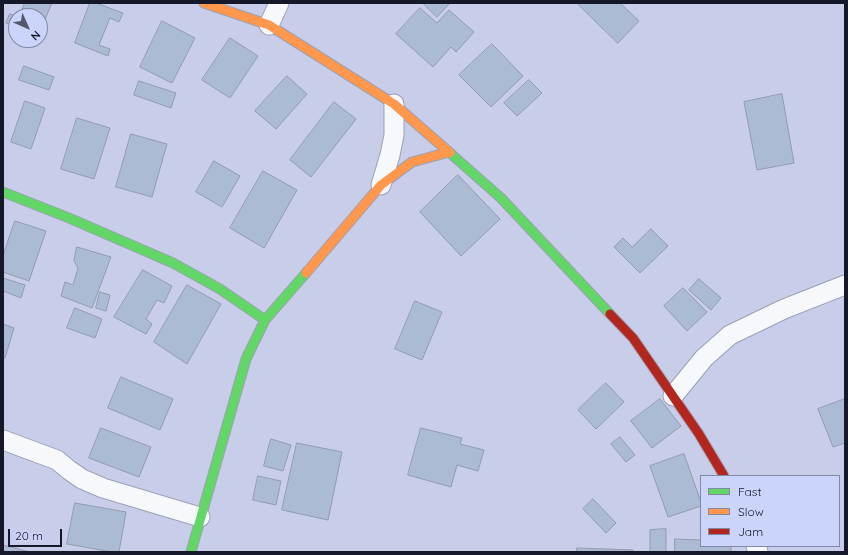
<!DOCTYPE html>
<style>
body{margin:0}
#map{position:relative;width:848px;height:555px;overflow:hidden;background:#c8cee9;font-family:Quicksand,sans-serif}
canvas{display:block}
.frame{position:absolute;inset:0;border:4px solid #151829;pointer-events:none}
.legend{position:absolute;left:700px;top:475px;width:140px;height:72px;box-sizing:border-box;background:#cbd4fa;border:1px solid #8289a6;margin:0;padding:5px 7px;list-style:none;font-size:12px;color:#151829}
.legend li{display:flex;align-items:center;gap:8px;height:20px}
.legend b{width:20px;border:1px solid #8289a6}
.north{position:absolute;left:8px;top:8px;width:40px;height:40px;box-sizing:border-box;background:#cbd4fa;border:1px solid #8289a6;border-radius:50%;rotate:135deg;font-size:11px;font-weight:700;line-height:16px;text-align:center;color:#151829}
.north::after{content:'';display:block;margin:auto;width:14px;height:18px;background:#54586c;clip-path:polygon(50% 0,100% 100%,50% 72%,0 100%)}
.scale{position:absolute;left:8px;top:529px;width:54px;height:18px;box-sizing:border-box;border:2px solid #151829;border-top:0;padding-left:5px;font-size:12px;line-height:14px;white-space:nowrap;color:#151829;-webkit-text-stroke:3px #cbd4fa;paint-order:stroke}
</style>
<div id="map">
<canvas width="848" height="555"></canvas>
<div class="frame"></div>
<ul class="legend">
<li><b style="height:5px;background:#63d668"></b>Fast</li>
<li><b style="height:5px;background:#ff974d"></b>Slow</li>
<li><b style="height:5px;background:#b3261e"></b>Jam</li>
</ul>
<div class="north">N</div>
<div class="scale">20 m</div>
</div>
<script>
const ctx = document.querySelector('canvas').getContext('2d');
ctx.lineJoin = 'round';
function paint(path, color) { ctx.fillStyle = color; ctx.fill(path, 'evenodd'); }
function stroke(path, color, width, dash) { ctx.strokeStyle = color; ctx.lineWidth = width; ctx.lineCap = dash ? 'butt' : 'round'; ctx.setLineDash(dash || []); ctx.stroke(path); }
const building = new Path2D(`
 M25 3H52L40 31V16H20Z
 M90 3H96L123 13 119 22 110 18 99 45 110 49 108 56 75 43Z
 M423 3H450L437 17Z
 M577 3H620L639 21 618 43Z
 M420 8 437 23 449 10 474 32 456 52 451 47 433 67 396 34Z
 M10 14 16 16V27L6 23Z
 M162 21 195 38 172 83 140 67Z
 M230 38 258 56 230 98 202 80Z
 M492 44 523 76 491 107 459 75Z
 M24 66 54 77 49 90 19 80Z
 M287 76 307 94 276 129 255 111Z
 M529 80 542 93 517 116 504 103Z
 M139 81 176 93 171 108 134 95Z
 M782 94 794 163 757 170 744 102Z
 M25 101 45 108 31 149 11 142Z
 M334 102 356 119 311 177 290 160Z
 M77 118 110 128 94 179 61 169Z
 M131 134 167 144 152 197 116 187Z
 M214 161 240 176 222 207 196 192Z
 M263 171 297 190 264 248 230 228Z
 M458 175 500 219 461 256 420 212Z
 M15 221 46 231 29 281 3 272V256Z
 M651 229 668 246 640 273 614 247 623 238 632 247Z
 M77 247 111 257 92 308 61 296 65 282 73 285 78 268 74 261Z
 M143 270 172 286 164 303 157 300 146 319 152 324 146 334 114 317Z
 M3 278 25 285 21 298 3 291Z
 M699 279 721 298 711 310 689 290Z
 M187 285 221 304 187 364 154 342Z
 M683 288 707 312 687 331 664 306Z
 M100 292 110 295 106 311 96 308Z
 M415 301 442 312 422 360 395 349Z
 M75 308 102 319 95 338 67 328Z
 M3 324 14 328 5 358H3Z
 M121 377 173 399 160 430 108 408Z
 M606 383 624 402 596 429 578 410Z
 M660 399 681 426 652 448 631 421Z
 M845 399V443L833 447 818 409Z
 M101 428 151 447 139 477 89 458Z
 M421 428 462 438 460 444 484 450 478 471 457 465 451 487 408 475Z
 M620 437 635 455 626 462 611 444Z
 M271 439 291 445 283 471 264 466Z
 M297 443 342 452 328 520 282 510Z
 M684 454 701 502V506L668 517 650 466Z
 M258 476 281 481 276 505 253 500Z
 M593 499 616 523 606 533 583 509Z
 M75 503 126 512 119 552H112L67 544Z
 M666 529V552H650V530Z
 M675 539 701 540V546H731V552H675Z
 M3 545 30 552H3Z
 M577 548 633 550V552H577Z`);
const street = new Path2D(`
 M269 25 279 3
 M381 185 390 155 394 135V104
 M673 396 704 358 730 335 784 309 845 285
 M3 440 57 460 69 470 82 479 103 488 200 517
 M756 546 758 552`);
const fast = new Path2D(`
 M450 153 501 198 610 314
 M3 192 69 218 173 263 220 289 265 320
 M191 552 246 359 265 320 306 273`);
const slow = new Path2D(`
 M204 3 269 25 394 104 450 153
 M306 273 381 185 412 162 449 152`);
const jam = new Path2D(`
 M610 314 633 338 699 434 724 476`);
paint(building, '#abbbd4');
stroke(building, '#929aae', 1);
stroke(street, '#9ca0b5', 21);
stroke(fast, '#9ca0b5', 11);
stroke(slow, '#9ca0b5', 11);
stroke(jam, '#9ca0b5', 11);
stroke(street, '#f7f8fc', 19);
stroke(fast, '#63d668', 9);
stroke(slow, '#ff974d', 9);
stroke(jam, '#b3261e', 9);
</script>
